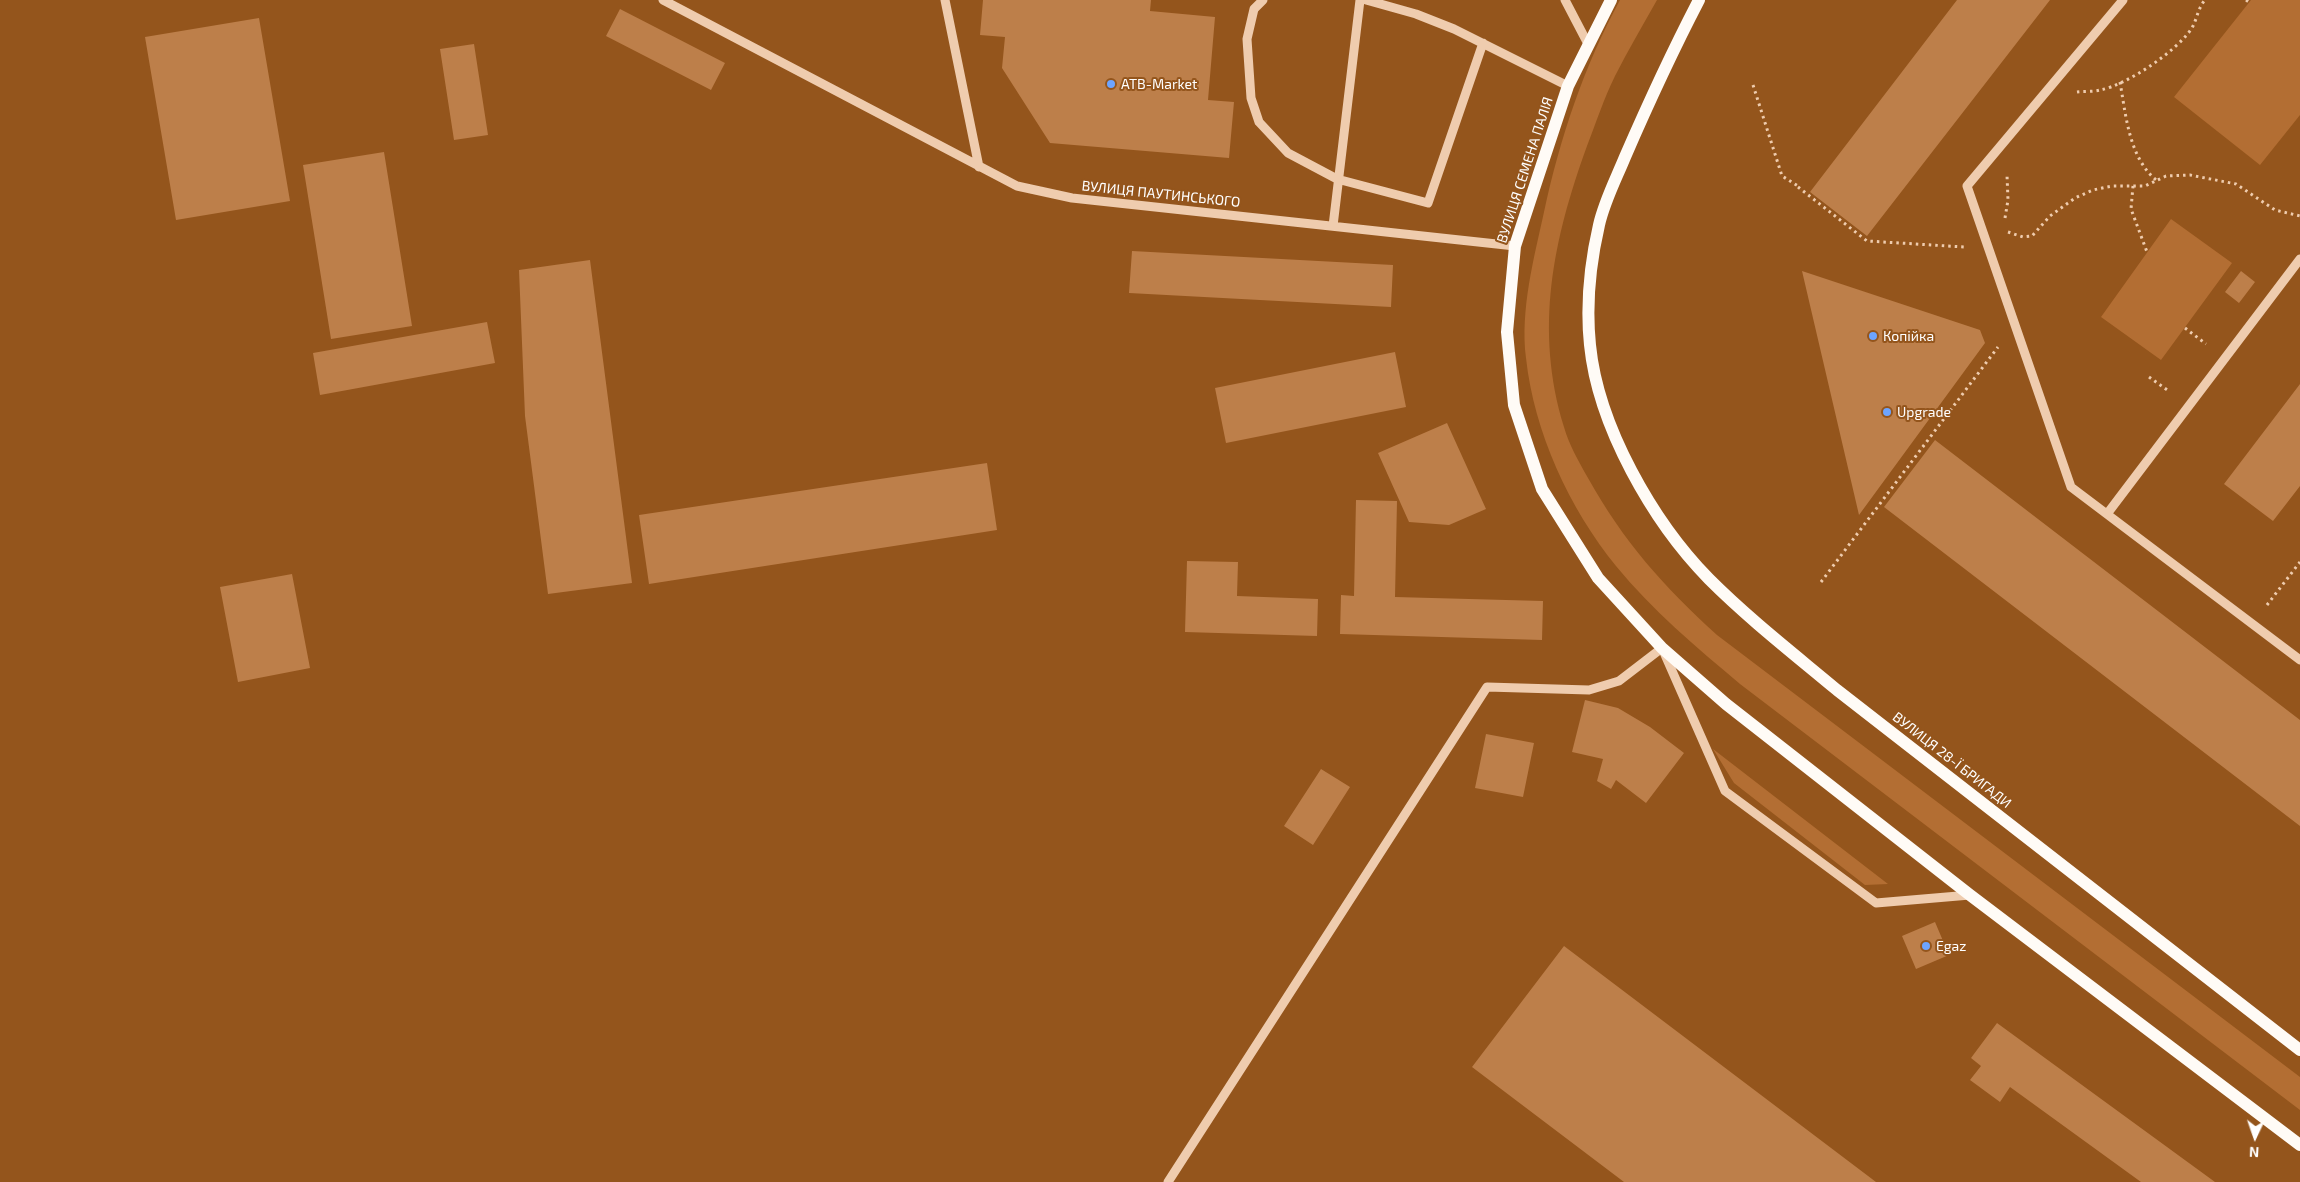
<!DOCTYPE html>
<meta charset="utf-8">
<style>
body{margin:0}
#map{position:relative;width:2300px;height:1182px;overflow:hidden;background:#94551c;font-family:"Exo 2",sans-serif}
canvas{display:block}
.north{position:absolute;left:2230px;top:1112px;width:50px;height:50px;-webkit-text-stroke:4px #94551c;paint-order:stroke;rotate:183deg;font-size:14px;font-weight:700;line-height:20px;text-align:center;color:#fff}
.north::after{content:'';display:block;margin:auto;width:18px;height:22px;background:#fff;clip-path:polygon(50% 0,100% 100%,50% 72%,0 100%)}
</style>
<div id="map">
<canvas width="2300" height="1182"></canvas>
<div class="north">N</div>
</div>
<script>
const ctx = document.querySelector('canvas').getContext('2d');
ctx.lineJoin = 'round';
function paint(path, color) { ctx.fillStyle = color; ctx.fill(path, 'evenodd'); }
function stroke(path, color, width, dash) { ctx.strokeStyle = color; ctx.lineWidth = width; ctx.lineCap = dash ? 'butt' : 'round'; ctx.setLineDash(dash || []); ctx.stroke(path); }
function drawText(font, color, halo, rows, align = 'center') {
  ctx.font = font + ' "Exo 2",sans-serif'; ctx.lineWidth = 4; ctx.setLineDash([]); ctx.textBaseline = 'middle'; ctx.strokeStyle = halo; ctx.fillStyle = color; for (const [text, x, y, turn = 0] of rows) {
    ctx.save(); ctx.translate(x, y); ctx.rotate((+turn || 0) * Math.PI / 180); ctx.textAlign = isNaN(turn) ? turn : align; if (halo) ctx.strokeText(text, 0, 0); ctx.fillText(text, 0, 0); ctx.restore();
  }
}
const green = new Path2D(`
 M1620 0H1657C1643 25 1628 50 1615 76 1604 98 1596 123 1587 146 1553 240 1534 329 1564 427 1569 445 1579 462 1588 478 1623 541 1664 587 1717 635L2300 1077V1110L1740 684C1696 647 1652 610 1616 566 1569 508 1534 432 1526 358 1520 310 1534 258 1544 212 1560 138 1584 66 1620 0Z
 M2251 0H2300V115L2260 165 2174 97Z
 M2171 219 2232 263 2161 360 2101 317Z
 M1713 749 1888 884 1865 885 1734 783Z`);
const building = new Path2D(`
 M983 0H1151L1150 11 1215 17 1208 100 1234 102 1229 158 1050 143 1002 68 1005 37 980 35Z
 M1957 0H2050L1867 236 1810 192Z
 M620 9 725 63 711 90 606 36Z
 M259 18 290 201 176 220 145 37Z
 M474 44 488 135 454 140 440 49Z
 M384 152 412 326 331 339 303 165Z
 M1132 251 1393 265 1391 307 1129 293Z
 M590 260 632 583 548 594 525 416 519 270Z
 M1802 271 1980 330 1985 343 1859 515Z
 M2241 271 2255 282 2239 303 2225 292Z
 M487 322 495 363 320 395 313 353Z
 M1395 352 1406 407 1226 443 1215 388Z
 M2300 384V486L2273 521 2224 484Z
 M1447 423 1486 509 1449 525 1409 522 1378 453Z
 M1935 440 2300 720V826L1884 507Z
 M987 463 997 530 649 584 639 515Z
 M1356 500 1397 501 1395 597 1543 601 1542 640 1340 634 1341 595 1354 596Z
 M1187 561 1238 562 1237 596 1318 599 1317 636 1185 632Z
 M292 574 310 668 238 682 220 587Z
 M1585 700 1618 708 1650 727 1684 753 1646 803 1616 780 1611 789 1597 781 1603 759 1572 752Z
 M1486 734 1534 743 1523 797 1475 788Z
 M1321 769 1350 787 1313 845 1284 826Z
 M1935 922 1949 955 1916 969 1902 936Z
 M1564 946 1876 1182H1624L1472 1067Z
 M1997 1023 2215 1182H2141L2010 1087 2000 1102 1970 1080 1981 1066 1971 1058Z`);
const path = new Path2D(`
 M2246 0 2249 2
 M2120 82C2126 116 2129 157 2156 180
 M1753 85 1782 176 1798 186
 M2077 92C2084 91 2093 92 2100 90 2127 85 2177 51 2192 28 2197 19 2198 8 2205 0
 M2133 186 2131 209 2147 252
 M1798 187 1867 241 1964 247
 M2005 218 2008 200 2007 175
 M2008 232 2023 237 2032 236 2050 216 2075 198 2093 190 2112 186H2145L2166 176 2190 175 2236 184 2275 210 2300 216
 M2185 328 2206 344
 M2149 377 2170 392
 M1821 582 1998 347
 M2267 605 2300 562`);
const minor = new Path2D(`
 M663 0 1017 186 1072 198 1515 246
 M945 0 979 167
 M1263 0 1254 9 1247 39 1251 98 1259 122 1288 153 1337 179 1428 203 1483 43
 M1366 0 1416 14 1454 29 1568 86
 M1565 0 1588 44
 M2123 0 1967 186 2071 487 2300 660
 M1333 226 1360 0
 M2107 514 2300 259
 M1168 1182 1487 687 1589 690 1619 681 1662 648 1725 791 1876 903 1970 895`);
const major = new Path2D(`
 M1611 0 1568 86 1515 246 1507 332 1514 405 1542 489 1598 578 1662 648 1726 704 1970 895 2300 1145
 M1699 0C1672 52 1648 104 1625 157 1616 179 1604 202 1599 225 1590 264 1586 306 1590 345 1598 426 1653 522 1709 579 1749 619 1794 654 1837 690L2300 1050`);
const markers = [
 [1111,84,5,"#6da4ff"],
 [1873,336,5,"#6da4ff"],
 [1887,412,5,"#6da4ff"],
 [1926,946,5,"#6da4ff"]
];
const poiNames = [
 ["ATB-Market",1121,84],
 ["Копійка",1883,336],
 ["Upgrade",1897,412],
 ["Egaz",1936,946]
];
const streetNames = [
 ["ВУЛИЦЯ СЕМЕНА ПАЛІЯ",1525,170,-72],
 ["ВУЛИЦЯ ПАУТИНСЬКОГО",1161,194,6],
 ["ВУЛИЦЯ 28-Ї БРИГАДИ",1952,760,38]
];
paint(green, '#b36e33');
paint(building, '#bd7f4a');
stroke(path, '#efccae', 3, [2.5, 4]);
stroke(minor, '#efccae', 9);
stroke(major, '#fffbf6', 12);
for (const [x, y, r, color] of markers) { const dot = new Path2D(); dot.arc(x, y, r, 0, 2 * Math.PI); ctx.fillStyle = color; ctx.fill(dot); stroke(dot, '#94551c', 2); }
drawText('14px', '#fff', '#94551c', poiNames, 'left');
drawText('14px', '#fff', '#94551c', streetNames);
</script>
